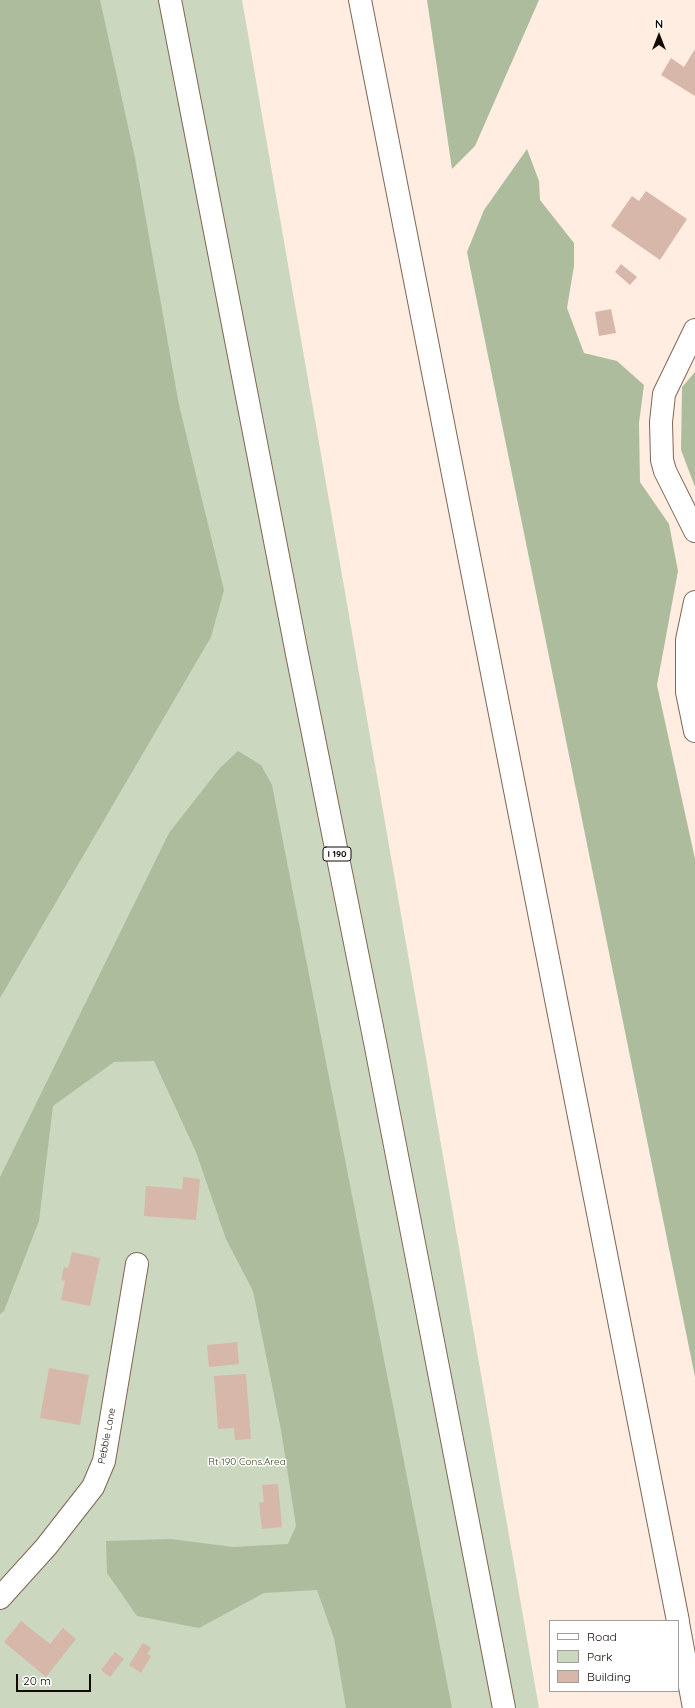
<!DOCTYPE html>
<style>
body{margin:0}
#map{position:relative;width:695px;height:1708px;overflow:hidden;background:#ffede1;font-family:Quicksand,sans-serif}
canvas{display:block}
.legend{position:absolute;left:549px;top:1620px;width:130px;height:72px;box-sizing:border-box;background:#fff;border:1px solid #a09d9b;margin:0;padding:5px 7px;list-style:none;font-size:12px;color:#120904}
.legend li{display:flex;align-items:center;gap:8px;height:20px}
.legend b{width:20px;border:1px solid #a09d9b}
.north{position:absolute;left:639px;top:16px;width:40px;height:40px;-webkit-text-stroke:3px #fff;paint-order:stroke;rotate:0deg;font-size:11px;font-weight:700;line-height:16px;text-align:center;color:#120904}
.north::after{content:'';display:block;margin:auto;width:14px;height:18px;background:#120904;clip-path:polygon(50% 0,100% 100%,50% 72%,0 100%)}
.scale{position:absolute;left:16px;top:1674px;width:75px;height:18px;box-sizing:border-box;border:2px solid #120904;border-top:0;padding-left:5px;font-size:12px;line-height:14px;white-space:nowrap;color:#120904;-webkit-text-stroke:3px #fff;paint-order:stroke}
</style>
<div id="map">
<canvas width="695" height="1708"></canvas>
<ul class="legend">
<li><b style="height:5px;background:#fff"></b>Road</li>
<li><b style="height:11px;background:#cbd7be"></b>Park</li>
<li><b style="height:11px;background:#d8b7ab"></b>Building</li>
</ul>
<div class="north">N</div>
<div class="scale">20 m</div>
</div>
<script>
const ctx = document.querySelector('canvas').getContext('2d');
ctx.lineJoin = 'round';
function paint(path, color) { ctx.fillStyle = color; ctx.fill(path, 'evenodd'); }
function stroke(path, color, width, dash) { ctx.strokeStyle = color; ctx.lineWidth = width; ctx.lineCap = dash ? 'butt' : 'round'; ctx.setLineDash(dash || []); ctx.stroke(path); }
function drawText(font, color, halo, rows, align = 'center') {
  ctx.font = font + ' Quicksand,sans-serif'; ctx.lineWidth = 3; ctx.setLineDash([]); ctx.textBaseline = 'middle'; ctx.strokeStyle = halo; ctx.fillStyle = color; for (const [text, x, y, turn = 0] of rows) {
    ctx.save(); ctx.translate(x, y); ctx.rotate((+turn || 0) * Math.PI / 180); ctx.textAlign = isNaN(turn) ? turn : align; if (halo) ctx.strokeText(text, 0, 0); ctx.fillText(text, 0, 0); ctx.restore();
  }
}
const green = new Path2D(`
 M0 0H242L539 1708H0Z`);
const forest = new Path2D(`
 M0 0H100L135 158 179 405 224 590 211 637 0 998Z
 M427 0H539L475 146 452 169Z
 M527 149 539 181 540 200 574 243V266L567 308 584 353 617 361 644 385 639 423 640 482 669 524 678 571 657 685 695 859V1377L467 252 484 210Z
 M695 372V487L681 450 682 387Z
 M238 751 261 765 272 785 452 1708H346L334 1638 317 1590 264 1593 199 1628 137 1616 107 1573 106 1541 171 1539 233 1547 288 1544 296 1526 281 1430 253 1291 226 1239 196 1152 154 1061 114 1062 53 1106 39 1221 4 1311 0 1314V1177L169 833 219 769Z`);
const building = new Path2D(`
 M695 49V96L661 75 671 58 684 67Z
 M646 191 687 219 660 260 611 226 632 196 639 201Z
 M621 264 637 277 630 285 615 272Z
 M611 309 616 333 599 336 595 312Z
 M183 1177 200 1179 196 1220 144 1216 146 1186 182 1189Z
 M72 1252 100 1258 90 1306 61 1300 65 1281 61 1280 64 1267 68 1268Z
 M237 1342 239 1364 209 1367 207 1345Z
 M49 1368 89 1375 80 1425 40 1418Z
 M246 1374 251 1439 235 1440 234 1428 218 1429 214 1376Z
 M278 1484 282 1527 262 1529 259 1503 264 1502 262 1485Z
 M21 1621 50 1644 63 1628 76 1639 46 1677 4 1642Z
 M143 1643 151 1648 147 1654 151 1656 141 1673 129 1665Z
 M115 1652 124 1659 110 1677 101 1670Z`);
const street = new Path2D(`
 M695 330 664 394 661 422 662 460 665 471 695 531
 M695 602 687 640V692L695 731
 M0 1598 46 1547 93 1487 104 1461 137 1264`);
const highway = new Path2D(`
 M170 0 297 654 375 1042 504 1708
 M360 0 678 1621
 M678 1623 694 1708`);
const shields = [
 [337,854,28]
];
const shieldNames = [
 ["I 190",337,854]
];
const streetNames = [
 ["Pebble Lane",107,1436,-79]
];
const parkNames = [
 ["Rt 190 Cons.Area",247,1462]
];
paint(green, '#cbd7be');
paint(forest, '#adbc9d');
paint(building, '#d8b7ab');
stroke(street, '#7f6654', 24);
stroke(highway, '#7f6654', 24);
stroke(street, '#fff', 22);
stroke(highway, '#fff', 22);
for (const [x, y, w] of shields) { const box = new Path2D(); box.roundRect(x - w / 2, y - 7, w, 14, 3); ctx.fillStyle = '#fff'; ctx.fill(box); stroke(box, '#120904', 1); }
drawText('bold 9px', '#120904', null, shieldNames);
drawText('10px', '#120904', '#fff', streetNames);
drawText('10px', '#324515', '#fff', parkNames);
</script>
